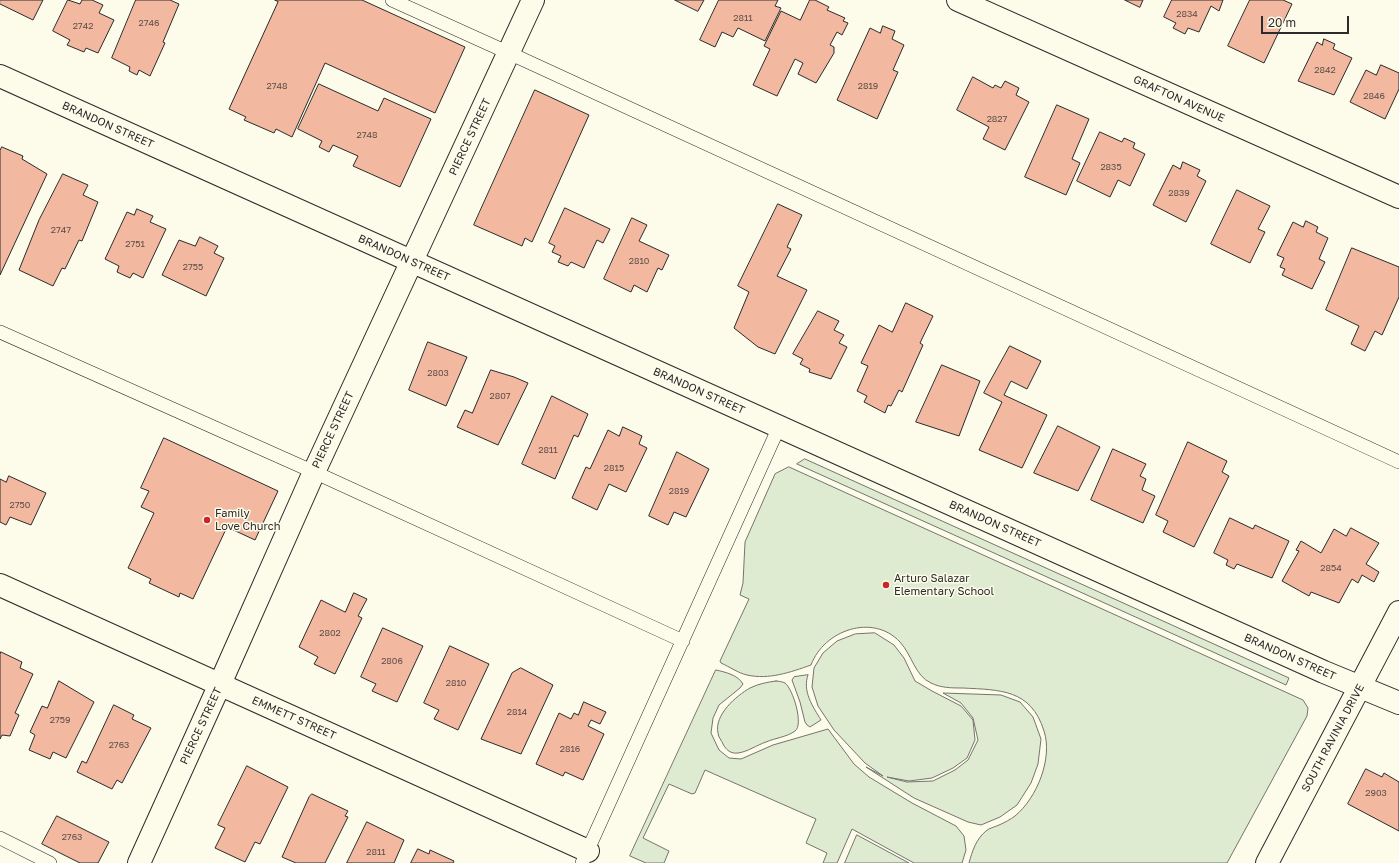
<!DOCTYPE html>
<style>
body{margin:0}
#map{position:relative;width:1399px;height:863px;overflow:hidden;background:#fdfbea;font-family:"Golos Text",sans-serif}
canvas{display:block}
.scale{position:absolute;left:1261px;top:16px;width:88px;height:18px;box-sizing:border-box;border:2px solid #2b2b2b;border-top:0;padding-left:5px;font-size:12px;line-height:14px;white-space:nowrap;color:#2b2b2b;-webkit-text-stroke:3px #fdfbea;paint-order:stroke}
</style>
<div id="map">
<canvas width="1399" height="863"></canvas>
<div class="scale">20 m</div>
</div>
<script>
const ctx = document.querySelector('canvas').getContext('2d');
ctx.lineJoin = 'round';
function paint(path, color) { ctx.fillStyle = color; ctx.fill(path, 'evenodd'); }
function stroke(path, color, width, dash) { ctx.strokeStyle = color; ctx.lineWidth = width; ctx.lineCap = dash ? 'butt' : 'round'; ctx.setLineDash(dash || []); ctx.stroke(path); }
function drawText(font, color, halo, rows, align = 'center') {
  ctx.font = font + ' "Golos Text",sans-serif'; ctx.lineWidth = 3; ctx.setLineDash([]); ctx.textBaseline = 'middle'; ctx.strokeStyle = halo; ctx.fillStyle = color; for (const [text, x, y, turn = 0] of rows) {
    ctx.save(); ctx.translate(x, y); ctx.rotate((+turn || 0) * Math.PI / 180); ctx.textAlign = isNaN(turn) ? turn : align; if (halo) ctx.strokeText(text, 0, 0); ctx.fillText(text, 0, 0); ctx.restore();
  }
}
const green = new Path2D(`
 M805 459 1289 678 1286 685 797 464Z
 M789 467 1303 700 1308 708 1307 716 1227 863H969C972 852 976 839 986 831 989 828 995 827 999 825 1004 823 1011 819 1015 816 1037 798 1053 758 1044 731 1031 689 1000 690 963 688 952 688 941 688 931 683 915 676 912 655 900 642 873 613 824 630 811 665 791 672 769 680 747 675 738 673 730 667 721 663L720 661 749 599 740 595 743 583 745 542 775 474Z
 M875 633 894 645 904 658 915 681 932 691 961 706 973 720 975 740 967 758 953 768 932 778 909 781 887 777 907 782 933 781 955 770 968 760 978 740 973 718 961 703 943 693 1001 695 1020 702 1033 717 1041 739 1038 764 1031 783 1017 805 1000 817 981 825 968 822 914 798 866 767 883 776 865 763 834 730 818 706 812 687 814 668 823 653 837 641 855 634Z
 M716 670C725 672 738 675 743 684L740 688 719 705 713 718 711 733 719 750 729 758 741 759 773 745 828 729 854 764 869 777 912 803 956 826 964 836 966 850 962 863H914L852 829 837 863H823L827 853 806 843 816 819 705 770 695 793 692 794 669 784 643 838 669 851 664 863H646L630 856Z
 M808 675C802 691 813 707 821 720L810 727 807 725 805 722 800 702 792 680 794 677Z
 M776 681C779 681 783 682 785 683 793 689 804 725 795 731 787 737 775 738 766 742 757 745 747 752 738 753 731 754 726 750 723 744 722 741 718 737 718 733 714 715 736 696 750 688 758 684 768 682 776 681Z
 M857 835 909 863H845Z`);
const building = new Path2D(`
 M0 0H43L33 20 0 4Z
 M68 0 80 4 82 0H92L103 5 99 13 114 20 98 53 86 48 84 52 67 45 70 40 53 31Z
 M136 0H170L179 4 163 42 165 43 150 76 139 70 137 75 129 71 130 67 112 58Z
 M275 0H362L465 47 435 113 325 63 292 137 276 129 274 133 244 120 246 117 229 109 278 2Z
 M675 0H704L698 11Z
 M719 0H778L775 6 781 8 765 41 738 28 733 37 722 32 715 47 700 40Z
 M810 0H815L829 7 827 10 845 18 843 21 848 23 842 35 837 32 830 45 834 47V53L816 83 798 74 803 63 795 59 777 96 753 85 770 49 764 46 781 11 800 20Z
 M1125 0H1143L1140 7Z
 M1172 0H1223L1219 11 1211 6 1199 32 1188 28 1185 34 1173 28 1176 23 1164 17Z
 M1250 0H1283L1292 4 1264 63 1228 46Z
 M883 26 895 31 892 39 904 45 893 70 898 72 877 119 837 100 870 28 880 33Z
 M1324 39 1335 44 1333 49 1352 58 1334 95 1298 81 1317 42 1322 45Z
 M1381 65 1399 73V89L1385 119 1350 102 1366 70 1376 75Z
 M973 77 993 88 995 85 1001 88 1005 81 1019 88 1016 95 1029 102 1005 150 983 139 989 127 957 110Z
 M319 84 378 111 384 98 431 119 400 187 353 166 358 156 333 145 329 152 319 147 322 141 298 129Z
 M535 90 589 115 532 242 525 238 522 246 474 225Z
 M1057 105 1089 119 1072 159 1080 163 1066 195 1025 177Z
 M1100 132 1122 142 1124 138 1135 143 1133 148 1145 154 1130 186 1118 180 1110 197 1077 181Z
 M2 147 23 156 22 159 47 174 0 275V151Z
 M1183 162 1200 170 1197 176 1206 181 1186 222 1153 205 1173 165 1180 169Z
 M63 174 88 185 83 195 98 202 82 241 79 240 65 269 62 268 53 286 19 270 39 220Z
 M1237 190 1270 206 1258 229 1265 232 1250 263 1211 244Z
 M778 204 802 215 787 247 791 249 777 276 807 290 775 354 758 347 734 328 749 292 738 286Z
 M565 208 610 229 603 243 597 240 584 268 571 262 568 266 558 262 561 256 552 252 555 246 549 243Z
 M137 209 153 216 150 222 166 229 143 278 133 273 130 278 117 272 119 266 105 259 127 212 134 215Z
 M632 218 647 225 639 241 669 255 662 270 658 268 647 292 634 285 631 292 604 279Z
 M1306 221 1318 227 1316 232 1328 238 1319 259 1325 262 1312 289 1282 275 1285 269 1280 267 1284 258 1277 255 1293 222 1303 227Z
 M200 237 218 246 214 253 224 258 206 296 162 275 179 240 195 246Z
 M1352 248 1399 267V297L1382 335 1375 331 1365 351 1351 344 1359 326 1326 310Z
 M906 303 933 316 920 343 923 345 902 392 899 390 891 406 888 405 885 413 864 402 867 396 857 391 868 366 861 363 879 325 892 332Z
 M818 311 839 321 834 330 844 335 839 343 847 347 831 379 809 372 810 369 800 364 803 359 793 354Z
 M428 342 467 357 446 406 409 390Z
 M1010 346 1041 361 1027 389 1011 381 1004 395 1047 415 1022 468 979 450 1002 402 984 393Z
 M942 365 980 381 959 436 916 422Z
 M491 370 514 377 528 383 498 445 457 427 465 410 472 413Z
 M552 396 588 414 578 437 574 435 555 479 522 464Z
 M1058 426 1100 447 1078 491 1034 473Z
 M623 427 642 436 639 444 647 448 626 492 609 484 597 510 572 498 586 467 590 469 608 430 619 436Z
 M164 438 278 491 255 540 227 527 193 599 180 593 179 597 149 583 151 579 128 568 154 513 141 507 149 491 141 488Z
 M1188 442 1227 461 1222 472 1229 476 1194 547 1163 532 1168 521 1156 515Z
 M1113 449 1146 464 1140 476 1146 479 1142 490 1155 496 1143 523 1091 500Z
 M677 452 709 469 686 517 674 512 668 525 649 516Z
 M9 476 46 493 31 525 10 517 6 525 0 522V479L6 482Z
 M1230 518 1253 529 1255 525 1289 541 1272 578 1237 564 1234 569 1226 565 1228 560 1214 553Z
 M1351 528 1379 543 1366 564 1379 572 1374 582 1362 575 1358 583 1352 579 1339 603 1311 592 1309 596 1282 581 1299 551 1296 550 1301 541 1321 553 1334 529 1346 536Z
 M354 593 367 599 358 616 362 618 335 674 314 664 318 657 299 647 321 600 345 612Z
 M383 628 423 646 397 702 372 691 376 684 361 677Z
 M450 646 489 664 458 730 434 719 439 710 424 703Z
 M1 652 22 662 20 668 33 674 15 713 19 715 10 736 2 735 0 739V655Z
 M521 668 553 685 521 754 481 739 512 673Z
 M59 681 94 702 66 758 53 752 50 759 29 750 35 735 30 732 42 706 47 708Z
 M584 702 606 712 600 724 591 720 588 726 604 734 583 780 565 772 563 776 536 764 559 713 571 719 574 713 578 715Z
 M114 705 134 715 132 719 151 728 122 783 117 780 112 789 77 772 82 761 86 763Z
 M247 766 288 787 260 844 255 842 245 862 215 848 225 828 218 825Z
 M1366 769 1382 777 1384 773 1399 782V831L1348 804Z
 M312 794 348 811 345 816 348 817 325 863H296L282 857 309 797Z
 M57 816 109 842 98 863H80L42 844Z
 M367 822 404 840 394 863H347Z
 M418 849 429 854 430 850 454 861 453 863H411Z`);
const service = new Path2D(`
 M392 0 509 53 1399 462
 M0 332 314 472 683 641
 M0 838 50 863
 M582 863 779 427`);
const minor = new Path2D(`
 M958 0 1399 197
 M0 76 1324 672 1399 703
 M0 585 588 851
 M139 863 220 684 314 472 533 0`);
const tertiary = new Path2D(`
 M1267 863 1399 612`);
const markers = [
 [207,520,4,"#c62828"],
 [886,585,4,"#c62828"]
];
const numberNames = [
 ["2834",1187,14],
 ["2811",743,18],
 ["2746",149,23],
 ["2742",83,26],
 ["2842",1325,70],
 ["2748",277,86],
 ["2819",868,86],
 ["2846",1374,96],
 ["2827",997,119],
 ["2748",367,135],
 ["2835",1111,167],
 ["2839",1179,193],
 ["2747",61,230],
 ["2751",135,244],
 ["2810",639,261],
 ["2755",193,267],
 ["2803",438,373],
 ["2807",500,396],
 ["2811",548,450],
 ["2815",614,468],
 ["2819",679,491],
 ["2750",20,505],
 ["2854",1331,568],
 ["2802",330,633],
 ["2806",392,661],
 ["2810",456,683],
 ["2814",517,712],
 ["2759",60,720],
 ["2763",119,745],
 ["2816",570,749],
 ["2903",1376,793],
 ["2763",72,837],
 ["2811",376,852]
];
const streetNames = [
 ["GRAFTON AVENUE",1179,99,24],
 ["BRANDON STREET",108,125,24],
 ["PIERCE STREET",470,137,-65],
 ["BRANDON STREET",404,258,24],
 ["BRANDON STREET",699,391,24],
 ["PIERCE STREET",333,430,-65],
 ["BRANDON STREET",995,524,24],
 ["BRANDON STREET",1290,657,24],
 ["EMMETT STREET",294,718,24],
 ["PIERCE STREET",201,726,-65],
 ["SOUTH RAVINIA DRIVE",1333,738,-62]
];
const poiNames = [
 ["Family",215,514],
 ["Love Church",215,527],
 ["Arturo Salazar",894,579],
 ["Elementary School",894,592]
];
paint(green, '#deebd1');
stroke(green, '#74746e', 1);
paint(building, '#f2b8a0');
stroke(building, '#2b2b2b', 1);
stroke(service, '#2b2b2b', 14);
stroke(minor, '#2b2b2b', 24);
stroke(tertiary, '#2b2b2b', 24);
stroke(service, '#fdfbea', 13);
stroke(minor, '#fdfbea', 22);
stroke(tertiary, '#fdfbea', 22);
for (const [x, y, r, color] of markers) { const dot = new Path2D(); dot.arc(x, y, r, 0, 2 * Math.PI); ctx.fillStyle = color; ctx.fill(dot); stroke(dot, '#fdfbea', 1.5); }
drawText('9px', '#5d4e48', null, numberNames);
drawText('11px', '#2b2b2b', '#fdfbea', streetNames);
drawText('11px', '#2b2b2b', '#fdfbea', poiNames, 'left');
</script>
